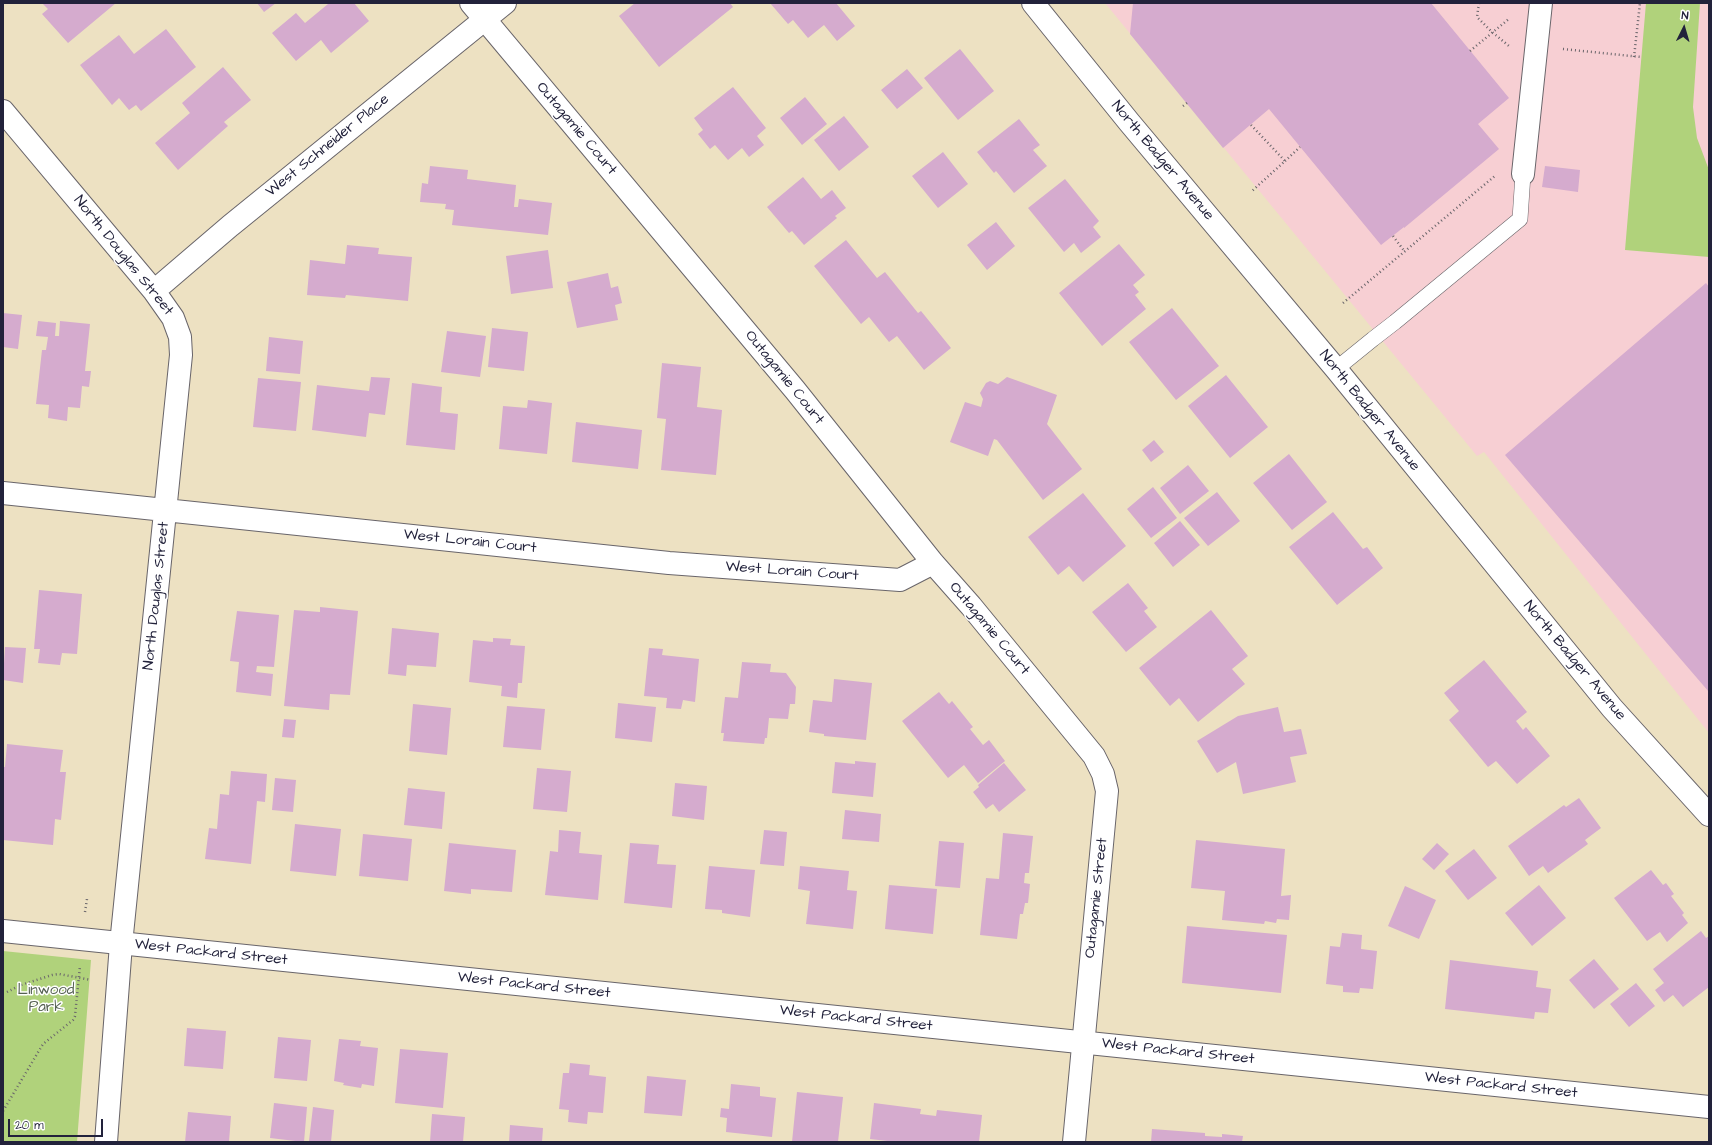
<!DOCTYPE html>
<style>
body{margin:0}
#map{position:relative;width:1712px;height:1145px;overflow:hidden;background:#ede1c2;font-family:"Architects Daughter",sans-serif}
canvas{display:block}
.frame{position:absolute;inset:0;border:4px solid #22223b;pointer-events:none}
.north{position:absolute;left:1664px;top:8px;width:40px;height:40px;-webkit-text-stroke:3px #fff;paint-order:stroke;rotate:5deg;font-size:11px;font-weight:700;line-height:16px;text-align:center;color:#22223b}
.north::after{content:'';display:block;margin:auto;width:14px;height:18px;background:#22223b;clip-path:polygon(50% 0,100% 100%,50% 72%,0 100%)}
.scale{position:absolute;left:8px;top:1119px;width:95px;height:18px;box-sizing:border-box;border:2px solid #22223b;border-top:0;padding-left:5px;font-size:12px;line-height:14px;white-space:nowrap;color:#22223b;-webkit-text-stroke:3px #fff;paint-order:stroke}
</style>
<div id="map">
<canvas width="1712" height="1145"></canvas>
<div class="frame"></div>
<div class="north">N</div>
<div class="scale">20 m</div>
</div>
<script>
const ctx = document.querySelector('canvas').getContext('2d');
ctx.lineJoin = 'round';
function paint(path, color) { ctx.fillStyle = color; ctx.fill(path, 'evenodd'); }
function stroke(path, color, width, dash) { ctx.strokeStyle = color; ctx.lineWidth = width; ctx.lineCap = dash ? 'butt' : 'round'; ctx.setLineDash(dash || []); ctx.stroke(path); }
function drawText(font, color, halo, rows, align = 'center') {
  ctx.font = font + ' "Architects Daughter",sans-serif'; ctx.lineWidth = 3; ctx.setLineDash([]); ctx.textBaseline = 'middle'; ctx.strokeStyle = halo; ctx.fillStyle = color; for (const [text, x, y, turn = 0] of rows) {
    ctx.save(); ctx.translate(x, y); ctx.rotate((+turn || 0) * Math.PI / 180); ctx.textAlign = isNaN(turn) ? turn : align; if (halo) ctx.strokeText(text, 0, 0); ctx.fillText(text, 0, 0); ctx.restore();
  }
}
const built = new Path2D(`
 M1105 3H1709V733L1484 452 1477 456Z`);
const green = new Path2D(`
 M1646 3H1700L1693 107 1697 138 1709 170V257L1625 250Z
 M3 951 91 960 77 1142H3Z`);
const building = new Path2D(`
 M42 3H116L68 43 42 14 48 9Z
 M257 3H276L264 12Z
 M327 3H354L369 21 331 53 321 40 296 61 272 33 296 13 305 23 328 4Z
 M635 3H730L733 7 659 67 619 16Z
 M770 3H836L855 26 837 41 824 25 808 38 793 20 788 24Z
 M1133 3H1431L1509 98 1478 124 1499 149 1404 228V227L1381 245 1269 109 1223 148 1130 34Z
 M166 29 196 67 141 111 136 105 129 110 119 98 112 105 80 65 119 35 134 54Z
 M960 49 994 91 958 120 924 78Z
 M223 67 251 100 224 122 228 126 178 170 155 143 190 113 182 103Z
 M907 69 923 88 897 109 881 90Z
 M733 87 766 128 757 136 764 145 749 157 742 148 728 160 715 145 710 149 698 134 703 130 694 118Z
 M805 97 827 124 802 145 780 118Z
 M844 116 869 147 839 171 814 140Z
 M1019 119 1040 145 1033 150 1047 166 1014 193 996 171 994 173 977 152Z
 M943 152 968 184 938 208 912 176Z
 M430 166 468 170 467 179 516 185 514 207H518L519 199 552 203 548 235 452 225 454 210 445 209 446 204 420 202 422 183 428 184Z
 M1545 166 1580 170 1578 192 1542 187Z
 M803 177 821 199 832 190 846 208 835 216 837 218 804 245 792 231 789 233 767 207Z
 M1065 179 1099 221 1093 227 1101 237 1081 253 1074 243 1064 252 1028 208Z
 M996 222 1015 246 987 270 967 245Z
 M846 240 877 278 885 272 918 313 921 311 951 348 924 370 897 336 889 342 869 317 861 324 814 266Z
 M1119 244 1145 275 1133 285 1139 292 1135 295 1146 309 1102 346 1059 293Z
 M347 245 379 248 378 254 412 257 408 301 346 295 345 298 307 295 310 260 345 264Z
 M548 250 553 288 511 294 506 256Z
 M608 273 611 288 618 286 622 303 615 305 618 320 577 328 567 282Z
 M1706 283 1709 287V692L1505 455Z
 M1172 308 1219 366 1176 400 1129 342Z
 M3 313 22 315 18 349 3 347Z
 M38 321 56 323 55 336H59L60 321 90 324 85 371H91L89 387 82 386 80 408 68 407 67 421 48 418 49 405 36 404 42 350H46L48 337 36 336Z
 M492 328 528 332 524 371 488 367Z
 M447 331 486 336 480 377 441 372Z
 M269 337 303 341 300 374 266 371Z
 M662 363 701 367 697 407 722 410 716 475 661 470 666 419 657 418Z
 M1226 375 1268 427 1230 458 1188 406Z
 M371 377 390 378 385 415 369 413 366 437 312 430 317 385 369 391Z
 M1007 377 1057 395 1047 424 1082 469 1043 500 997 440 994 439 988 456 950 442 965 402 981 407 983 399 980 393 986 383 990 381 998 384Z
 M258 378 301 382 296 431 253 427Z
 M412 383 442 387 440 412 458 414 455 450 406 445Z
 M528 400 552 403 547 454 499 449 503 406 527 408Z
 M576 422 642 430 638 469 572 462Z
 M1154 440 1164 452 1151 462 1142 450Z
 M1289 454 1327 502 1292 530 1253 483Z
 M1188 465 1209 491 1180 514 1160 488Z
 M1153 487 1177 518 1151 538 1127 509Z
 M1217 492 1240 521 1208 546 1184 518Z
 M1083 493 1126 546 1083 582 1069 566 1058 575 1028 537Z
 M1333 512 1363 549 1367 547 1383 568 1337 605 1289 547Z
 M1180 521 1200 545 1173 567 1154 543Z
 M1128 583 1148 608 1144 611 1157 627 1126 652 1092 612Z
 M39 590 82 594 77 654 62 653 60 665 38 663 40 649H34Z
 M320 607 358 611 350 695 330 694 329 710 284 706 294 610 320 612Z
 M1211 610 1248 656 1232 669 1245 684 1198 722 1179 698 1170 706 1139 668Z
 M237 611 279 615 274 667 257 666 256 672 273 674 271 696 236 692 239 662 230 661Z
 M392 628 439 633 436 667 407 665 406 676 388 674Z
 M493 638 511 639 510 645 525 646 522 683H518L517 698 501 696 502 686 469 682 473 640 493 642Z
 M5 647 26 648 23 683 3 680Z
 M649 648 663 649 662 655 699 659 695 702 683 700 681 709 666 708 667 698 644 696Z
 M1484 660 1527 712 1516 721 1523 730 1526 727 1550 756 1517 784 1496 761 1488 767 1449 720 1459 711 1444 693Z
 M742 662 771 664 770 672 786 673 796 687 795 704H790L788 719 769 718 767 738H765L764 744 723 741 724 733H721L725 697 738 698Z
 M834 679 872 683 866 740 824 736V734L809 732 813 700 832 702Z
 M939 692 949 704 952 701 973 727 970 729 983 745 989 740 1005 761 978 783 964 765 948 778 902 721Z
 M618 703 656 707 652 742 615 738Z
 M413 704 451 708 447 755 409 751Z
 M507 706 545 709 541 750 503 747Z
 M1278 707 1284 732 1301 729 1307 754 1290 757 1296 782 1243 794 1236 762 1217 773 1197 741 1238 716Z
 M284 719 296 720 294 738 282 737Z
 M7 744 63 750 60 772H66L61 820 55 819 53 845 3 840V767H5Z
 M855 761 876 763 873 797 832 793 835 762 855 764Z
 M1004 763 1026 790 999 812 993 804 986 809 973 792 979 787 978 785Z
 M537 768 571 771 567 812 533 809Z
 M231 771 267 774 265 802 257 801 251 864 205 859 209 828 217 829 220 794 229 795Z
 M275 778 296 780 293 812 272 810Z
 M675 783 707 786 704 820 672 816Z
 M408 788 445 792 442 829 404 825Z
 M1579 798 1601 828 1585 840 1588 844 1548 873 1543 866 1529 876 1508 846 1564 805 1566 807Z
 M845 810 881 814 879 842 842 839Z
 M295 824 341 829 336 876 290 871Z
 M559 830 581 832 579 853 602 855 598 900 545 895 550 851 558 852Z
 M764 830 787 832 784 866 760 864Z
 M1003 833 1033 836 1029 873H1025L1024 883 1030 884 1028 903H1025L1023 914H1020L1017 939 980 935 986 878 999 879Z
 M363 834 412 839 408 881 359 876Z
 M1196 840 1285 849 1281 896 1291 895 1289 920 1277 919 1276 923 1265 921 1264 924 1222 920 1225 891 1191 888Z
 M939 841 964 843 960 888 935 886Z
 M449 843 516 850 512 892 471 889V894L444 891Z
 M630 843 659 845 657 864 676 865 672 908 624 903Z
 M1437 843 1449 854 1434 870 1422 859Z
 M1474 849 1497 878 1468 900 1445 871Z
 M709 866 755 870 750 917 722 913V910L705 909Z
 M800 866 849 871 847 890 857 891 853 929 806 924 810 891 798 889Z
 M1651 870 1663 885 1666 883 1674 894 1671 896 1684 913 1682 915 1688 923 1667 942 1660 932 1647 941 1614 898Z
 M889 885 937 889 933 934 885 929Z
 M1539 885 1566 918 1532 946 1505 913Z
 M1405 886 1436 900 1419 939 1388 926Z
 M1187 926 1287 935 1281 993 1182 983Z
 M1701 931 1706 938 1709 936V987L1683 1007 1673 995 1664 1002 1655 990 1664 983 1653 969Z
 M1342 933 1362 935 1361 949 1377 951 1373 989 1360 988 1359 993 1343 992V986L1326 984 1330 946 1340 947Z
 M1594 959 1619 989 1594 1009 1569 980Z
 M1450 960 1538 971 1536 987 1551 989 1548 1013 1535 1012 1534 1019 1445 1009Z
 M1636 983 1655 1006 1629 1027 1610 1004Z
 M187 1028 226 1031 223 1069 184 1066Z
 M278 1037 311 1040 307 1081 274 1078Z
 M339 1039 361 1041 360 1046 378 1048 374 1086 362 1084 361 1088 343 1085 344 1083 334 1081Z
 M400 1049 448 1053 443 1108 395 1103Z
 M570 1063 590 1065 589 1075 606 1077 603 1113 588 1112 587 1124 568 1122 569 1110 559 1109 563 1073H569Z
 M647 1076 686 1080 682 1116 644 1113Z
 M731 1084 760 1087V1096L776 1098 772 1137 726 1132 727 1118 720 1117 721 1108 729 1109Z
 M797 1092 843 1097 838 1142H792Z
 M274 1103 307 1107 304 1142 270 1138Z
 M874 1103 921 1109 920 1114 936 1116 937 1110 982 1115 979 1142H896L870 1139Z
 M313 1107 334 1110 331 1142 309 1141Z
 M188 1112 231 1116 229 1142H185Z
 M432 1114 465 1117 463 1142H430Z
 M510 1125 543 1128 542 1142H509Z
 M1152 1129 1205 1133V1136L1222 1137V1134L1243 1136 1242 1142H1151Z`);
const path = new Path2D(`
 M1479 3 1477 17 1492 32 1509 46
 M1563 49 1641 57
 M1470 51 1510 18
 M1634 57 1640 3
 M1183 106 1187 103
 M1251 125 1285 161 1252 191
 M1285 161 1300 147
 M1393 236 1405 252
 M1343 303 1496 175
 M85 912 87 899
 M3 992H7L21 985 52 975 59 974 91 980
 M3 1111 43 1044 73 1020 75 1016 80 966`);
const service = new Path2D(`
 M1336 369 1373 339 1395 322 1520 219 1523 174`);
const minor = new Path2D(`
 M471 3 795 390 933 563 971 606 1094 756 1103 774 1107 791 1074 1142
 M3 111 154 291 173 318 180 337 181 355 121 944 106 1142
 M1523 174 1541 3
 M154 291 230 226 505 3
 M3 493 669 563 900 580 933 563`);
const tertiary = new Path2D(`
 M3 931 1709 1107`);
const secondary = new Path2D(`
 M1033 3 1129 122 1336 369 1612 708 1709 815`);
const streetNames = [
 ["Outagamie Court",576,129,50],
 ["West Schneider Place",328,146,-39],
 ["North Badger Avenue",1162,161,50],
 ["North Douglas Street",123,256,51],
 ["Outagamie Court",784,378,51],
 ["North Badger Avenue",1369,411,51],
 ["West Lorain Court",470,542,6],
 ["West Lorain Court",792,572,4],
 ["North Douglas Street",157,596,-84],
 ["Outagamie Court",989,629,50],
 ["North Badger Avenue",1574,661,50],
 ["Outagamie Street",1097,898,-84],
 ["West Packard Street",211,953,6],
 ["West Packard Street",534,986,6],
 ["West Packard Street",856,1019,6],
 ["West Packard Street",1178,1052,6],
 ["West Packard Street",1501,1086,6]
];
const parkNames = [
 ["Linwood",46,991],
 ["Park",46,1008]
];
paint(built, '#f7cfd3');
paint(green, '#b0d27b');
paint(building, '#d5abce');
stroke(service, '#69656a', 16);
stroke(minor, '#69656a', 24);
stroke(tertiary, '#69656a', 24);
stroke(secondary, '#69656a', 24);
stroke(path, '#69656a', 2.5, [1, 3]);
stroke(service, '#fff', 15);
stroke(minor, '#fff', 22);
stroke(tertiary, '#fff', 22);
stroke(secondary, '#fff', 22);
drawText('15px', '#22223b', '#fff', streetNames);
drawText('15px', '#546051', '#fff', parkNames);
</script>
